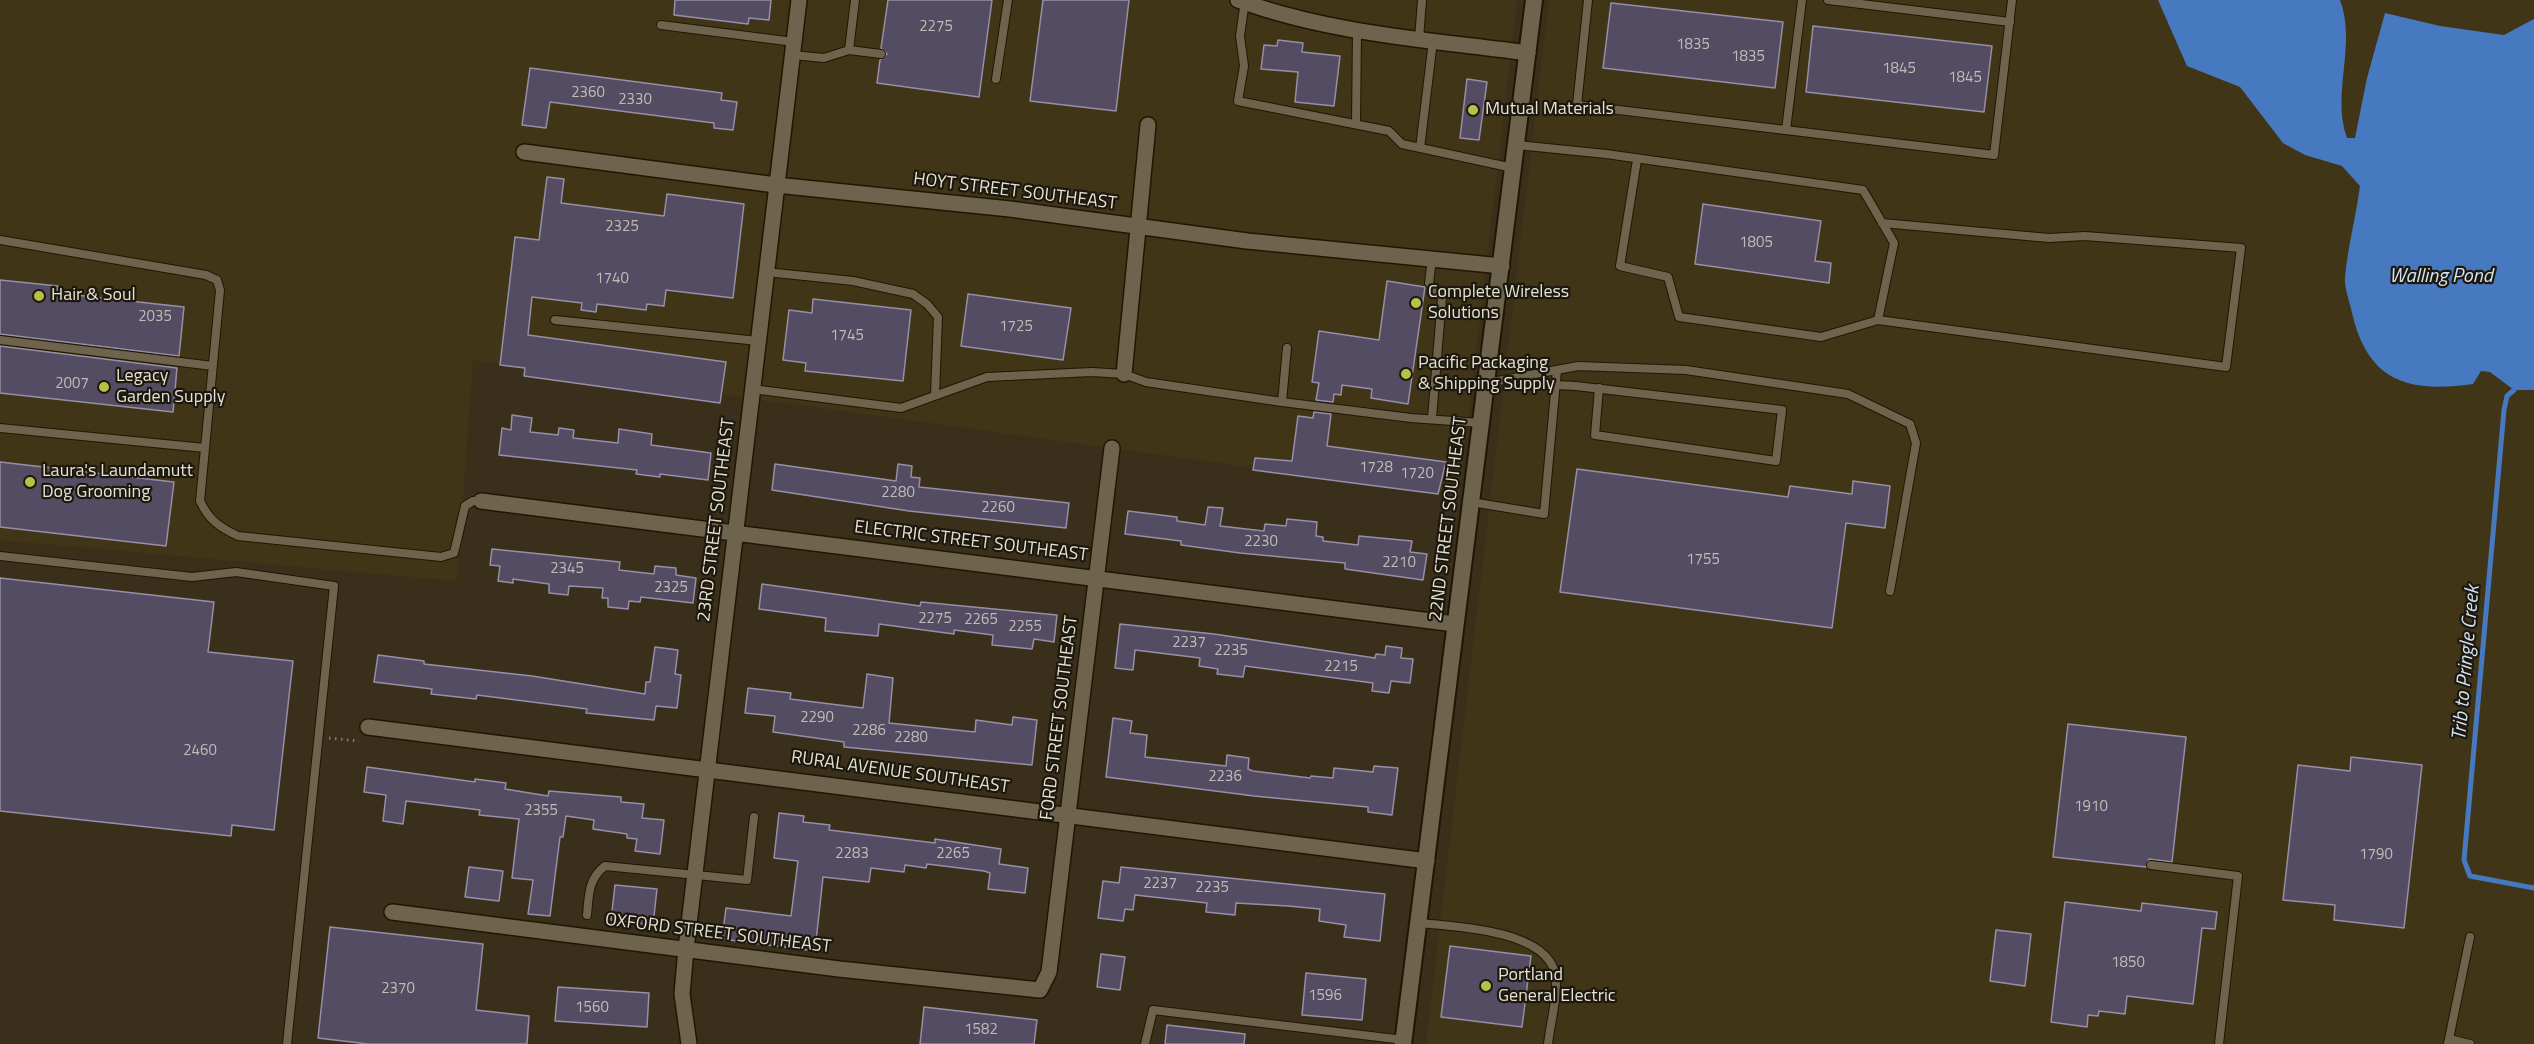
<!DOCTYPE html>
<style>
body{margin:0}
canvas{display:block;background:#392f1a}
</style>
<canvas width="2534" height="1044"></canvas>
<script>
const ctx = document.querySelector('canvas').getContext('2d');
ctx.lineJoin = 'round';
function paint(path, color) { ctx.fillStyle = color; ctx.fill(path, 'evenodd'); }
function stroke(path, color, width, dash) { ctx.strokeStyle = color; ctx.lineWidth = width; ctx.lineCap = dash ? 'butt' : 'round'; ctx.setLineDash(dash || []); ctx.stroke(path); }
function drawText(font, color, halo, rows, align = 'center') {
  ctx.font = font + ' "Titillium Web",sans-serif'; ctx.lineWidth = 4.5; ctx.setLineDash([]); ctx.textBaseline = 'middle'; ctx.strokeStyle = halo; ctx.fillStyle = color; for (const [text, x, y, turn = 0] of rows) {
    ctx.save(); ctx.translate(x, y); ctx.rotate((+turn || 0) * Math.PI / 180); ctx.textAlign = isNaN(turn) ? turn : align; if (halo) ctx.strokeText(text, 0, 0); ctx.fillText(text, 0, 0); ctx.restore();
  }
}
const built = new Path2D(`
 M0 0H1517L1459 496 473 360 457 581 0 540Z
 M1549 0H2534V1044H1426Z`);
const water = new Path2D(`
 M2158 0H2340C2357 45 2331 93 2347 138H2355L2367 78 2385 13 2440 26 2504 35 2534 19V390H2514L2490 372 2481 371 2473 384C2408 393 2368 382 2352 313 2350 302 2344 288 2345 277 2348 246 2356 216 2360 186L2342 166 2305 155 2283 143 2240 87 2187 66Z`);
const stream = new Path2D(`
 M2514 390 2507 396 2504 410 2464 860 2470 876 2534 888`);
const building = new Path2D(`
 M675 0H771L769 20 749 18 748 24 674 15Z
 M888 0H992L979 97 877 83 880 60 887 54 881 48Z
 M1043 0H1129L1116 111 1030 101Z
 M1611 3 1783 22 1775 88 1603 68Z
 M1813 26 1992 46 1984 112 1806 92Z
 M1278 40 1303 43 1302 52 1340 56 1334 106 1295 102 1298 72 1261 69 1264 45 1277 46Z
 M530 68 722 93 721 100 737 102 733 130 714 128V123L550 102 546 128 522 125Z
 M1467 79 1487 82 1479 140 1460 138Z
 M547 177 564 179 561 203 664 216 667 194 744 204 733 298 666 290 664 306 647 304 646 310 597 304 596 312 581 310 582 303 532 297 528 335 726 362 720 403 524 376 525 368 500 365 515 237 539 240Z
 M1703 204 1821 221 1815 261 1831 263 1829 283 1695 264Z
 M0 280 58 286 57 293 184 307 179 356 0 334Z
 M1387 281 1425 287 1408 404 1371 398 1372 389 1342 385 1341 395 1334 394 1333 402 1316 400 1319 383 1312 382 1319 331 1379 340Z
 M968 294 1071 308 1063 360 961 346Z
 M813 299 911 310 903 381 805 371 806 363 783 360 789 310 812 313Z
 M0 346 177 368 173 412 0 393Z
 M1314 412 1331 414 1327 446 1446 462 1438 494 1253 470 1255 458 1292 461 1298 416 1313 418Z
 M512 415 532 418 530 432 558 435 559 428 574 430 573 438 618 443 619 429 652 434 651 445 711 453 708 480 660 474V477L636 474 637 470 499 455 502 428 511 430Z
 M0 462 174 482 166 546 0 527Z
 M775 464 896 481 898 464 912 466 911 477 920 478 919 487 1069 503 1066 528 909 511 772 490Z
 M1577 469 1788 497 1790 486 1852 494 1853 481 1890 486 1885 528 1846 523 1832 628 1560 592Z
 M1208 507 1223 508 1220 526 1264 531 1265 524 1286 526 1287 519 1317 522 1316 536 1323 537V541L1358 545 1359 536 1412 541 1410 552 1427 554 1423 580 1345 569V563L1240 553 1181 545V541L1125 534 1128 511 1177 517V521L1205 525Z
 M492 549 620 562 619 570 654 574 655 566 676 568V575L696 578 693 603 641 597 640 602 629 601 628 609 608 607V598H602L603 588 569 586 568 595 549 593V584L513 579V583L498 581 500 566 490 565Z
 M0 578 214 602 208 652 293 661 274 830 232 825 231 836 0 811Z
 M762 584 920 606 921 602 1057 615 1054 642 1034 639 1032 649 992 645 993 635 954 630V634L879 624 878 636 825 631 826 618 759 609Z
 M1120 624 1214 634 1375 658 1376 654 1385 655 1386 646 1402 648 1401 658 1413 659 1410 683 1391 681 1389 693 1372 691 1373 683 1245 666 1243 677 1217 674 1218 669 1199 666 1200 658 1135 650 1133 670 1115 668Z
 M655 647 678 650 675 674 681 675 677 708 656 706 654 720 586 713 587 709 477 695 476 699 431 694 432 689 374 682 378 655 424 661V664L532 676 645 694 646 682H650Z
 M867 674 893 678 889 723 975 732 976 720 1012 725 1013 717 1037 720 1032 765 844 747V742L773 732 775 716 745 713 748 688 791 693 790 699 863 708Z
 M1113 718 1132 721 1130 733 1147 735 1145 757 1226 766 1227 755 1249 758 1248 769 1253 771 1310 778 1311 776 1333 778 1334 768 1373 772 1374 766 1398 768 1392 815 1368 812V807L1254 796 1106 777Z
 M2068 724 2186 737 2172 862 2149 859 2146 867 2053 857Z
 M2351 757 2422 765 2404 928 2334 920 2335 905 2283 900 2298 765 2350 771Z
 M367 767 475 782V779L506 783 505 789 548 796 549 791 621 797V802L644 804 642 818 664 820 660 854 635 851 637 839 627 838V834L593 829 594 820 566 816 563 837H560L550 916 528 914 533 880 512 878 519 819 479 815 480 810 406 801 403 824 383 821 386 795 364 792Z
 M779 813 804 816 803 822 830 825 829 830 935 843V839L1001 849 999 864 1028 868 1025 893 988 889 990 873 984 871 927 864 926 868 905 865 904 872 871 868 869 882 823 877 815 951 722 939 726 908 791 916 798 861 774 858Z
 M469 867 503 871 499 901 465 897Z
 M1121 867 1385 894 1380 941 1344 937 1346 925 1319 921 1320 909 1288 906 1236 903 1235 915 1206 912 1207 903 1135 895 1133 910 1125 909 1123 921 1098 918 1103 881 1119 883Z
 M615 885 657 889 653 925 611 920Z
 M2065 902 2141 911 2142 903 2217 912 2215 929 2202 928 2193 1004 2127 996 2125 1014 2099 1011 2098 1016 2088 1015 2087 1027 2051 1022Z
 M330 927 483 944 476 1010 529 1016 527 1044H368L318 1038Z
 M1996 930 2031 934 2025 986 1990 981Z
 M1450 946 1531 956 1522 1027 1441 1017Z
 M1101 954 1125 957 1120 990 1097 987Z
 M1306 973 1366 979 1362 1020 1302 1015Z
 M558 987 649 993 647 1027 555 1021Z
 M924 1007 1037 1020 1034 1044H920Z
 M1167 1025 1245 1034 1244 1044H1165Z`);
const path = new Path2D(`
 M329 738 359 741`);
const service = new Path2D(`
 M855 0 849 50 881 54
 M1588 0 1577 105 1994 155 2012 0
 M1828 0 2010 22
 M1245 1 1240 36 1244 66 1238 101 1389 131 1402 144 1513 168
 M661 25 794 42
 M1419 39 1422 0
 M792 55 824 58 849 50
 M996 79 1008 0
 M1356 124 1357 31
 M1786 130 1802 0
 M1517 145 1606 154 1863 190 1894 243 1878 320 1821 337 1679 317 1668 277 1620 266 1637 160
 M1420 148 1433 41
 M0 240 206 275 217 280 220 290 200 501C209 520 219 527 238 536L441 557 454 553 465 506 473 501H481
 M766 272 853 281 913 294 927 304 938 317 935 395
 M555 320 758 341
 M1878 320 2226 367 2241 248 2085 236 2049 238 1882 223
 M0 340 213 366
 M1487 383 1578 366 1686 370 1848 394 1910 424 1916 443 1890 591
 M1556 385 1576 386 1782 410 1776 461 1595 435 1599 388
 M752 389 901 408 987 377 1092 372 1124 374 1146 382 1282 402 1411 418 1481 423
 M1282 402 1287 348
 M1432 418 1442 298 1429 283 1432 259
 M0 428 205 448
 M1471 502 1544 514 1557 370
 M0 556 192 577 236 572 334 586 287 1044
 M2151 865 2238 876 2219 1044
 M587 915C589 895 588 879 605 866L747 880 754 817
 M1419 923C1454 926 1547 930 1555 974 1559 992 1550 1025 1548 1044
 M2449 1039 2470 937
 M2448 1043 2449 1039 2470 1044
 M1145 1044 1153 1010 1404 1040`);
const minor = new Path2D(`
 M1238 0C1331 34 1430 40 1528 53
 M524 152 776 185 1010 209 1247 241 1502 266
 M1124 374 1148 125
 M481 501 1455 624
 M368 727 1427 861
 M392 912 839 969 1040 990 1049 972 1112 448
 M689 1044 682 994 686 949 799 0`);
const tertiary = new Path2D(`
 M1403 1044 1534 0`);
const markers = [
 [1473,110,6,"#b7c147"],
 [39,296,6,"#b7c147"],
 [1416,303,6,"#b7c147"],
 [1406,374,6,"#b7c147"],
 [104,387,6,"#b7c147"],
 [30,482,6,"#b7c147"],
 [1486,986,6,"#b7c147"]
];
const numberNames = [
 ["2275",936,27],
 ["1835",1693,45],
 ["1835",1748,57],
 ["1845",1899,69],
 ["1845",1965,78],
 ["2360",588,93],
 ["2330",635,100],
 ["2325",622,227],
 ["1805",1756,243],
 ["1740",612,279],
 ["2035",155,317],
 ["1725",1016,327],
 ["1745",847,336],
 ["2007",72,384],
 ["1728",1376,468],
 ["1720",1417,474],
 ["2280",898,493],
 ["2260",998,508],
 ["2230",1261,542],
 ["1755",1703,560],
 ["2210",1399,563],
 ["2345",567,569],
 ["2325",671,588],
 ["2275",935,619],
 ["2265",981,620],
 ["2255",1025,627],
 ["2237",1189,643],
 ["2235",1231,651],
 ["2215",1341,667],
 ["2290",817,718],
 ["2286",869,731],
 ["2280",911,738],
 ["2460",200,751],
 ["2236",1225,777],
 ["1910",2091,807],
 ["2355",541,811],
 ["2283",852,854],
 ["2265",953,854],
 ["1790",2376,855],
 ["2237",1160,884],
 ["2235",1212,888],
 ["1850",2128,963],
 ["2370",398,989],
 ["1596",1325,996],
 ["1560",592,1008],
 ["1582",981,1030]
];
const poiNames = [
 ["Mutual Materials",1485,110],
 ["Complete Wireless",1428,293],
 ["Solutions",1428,314],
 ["Hair & Soul",51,296],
 ["Pacific Packaging",1418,364],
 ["& Shipping Supply",1418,385],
 ["Legacy",116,377],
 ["Garden Supply",116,398],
 ["Laura's Laundamutt",42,472],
 ["Dog Grooming",42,493],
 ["Portland",1498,976],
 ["General Electric",1498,997]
];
const streetNames = [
 ["HOYT STREET SOUTHEAST",1015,192,7],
 ["22ND STREET SOUTHEAST",1449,519,-83],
 ["23RD STREET SOUTHEAST",717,520,-83],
 ["ELECTRIC STREET SOUTHEAST",971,542,7],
 ["FORD STREET SOUTHEAST",1060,718,-83],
 ["RURAL AVENUE SOUTHEAST",900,773,8],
 ["OXFORD STREET SOUTHEAST",718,934,7]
];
const waterNames = [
 ["Walling Pond",2441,277],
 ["Trib to Pringle Creek",2467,663,-85]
];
paint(built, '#413518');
paint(water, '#4679c0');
stroke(stream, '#4679c0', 5);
paint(building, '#534c62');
stroke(building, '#978fa7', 1.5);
stroke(service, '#201703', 10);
stroke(minor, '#201703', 18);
stroke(tertiary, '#201703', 20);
stroke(path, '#857d6b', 3, [1.5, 4.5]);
stroke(service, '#6e644d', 8);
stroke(minor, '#6e644d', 15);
stroke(tertiary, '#6e644d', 16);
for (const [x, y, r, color] of markers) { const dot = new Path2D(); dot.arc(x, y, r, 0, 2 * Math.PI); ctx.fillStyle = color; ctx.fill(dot); stroke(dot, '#1c180e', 2); }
drawText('15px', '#c2bcb8', null, numberNames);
drawText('18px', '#e7e1d4', '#1c180e', poiNames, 'left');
drawText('18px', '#e7e1d4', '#1c180e', streetNames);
drawText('italic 20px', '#d4e2f6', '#1c180e', waterNames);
</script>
